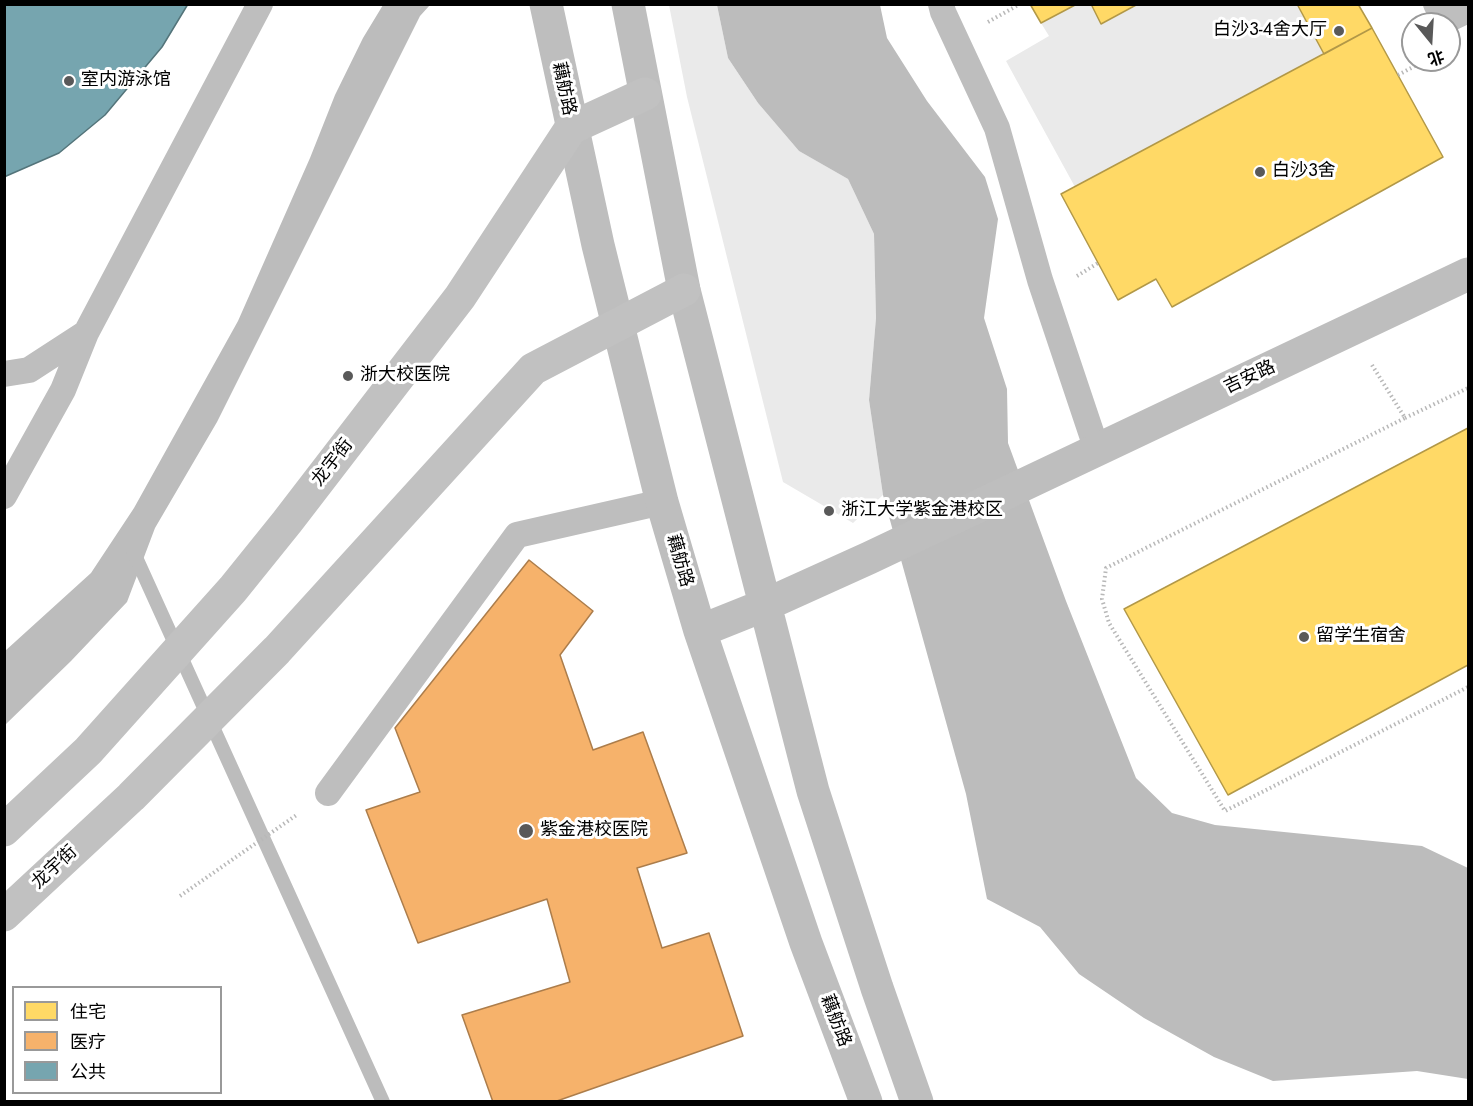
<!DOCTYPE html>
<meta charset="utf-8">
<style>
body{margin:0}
#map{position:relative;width:1473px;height:1106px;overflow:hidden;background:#fff;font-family:Jost,"Noto Sans SC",sans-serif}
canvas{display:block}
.frame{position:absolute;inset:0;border:6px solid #000;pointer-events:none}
.legend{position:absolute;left:12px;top:986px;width:210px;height:108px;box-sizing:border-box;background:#fff;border:2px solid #999;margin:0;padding:8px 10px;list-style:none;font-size:18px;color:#000}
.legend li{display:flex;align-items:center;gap:12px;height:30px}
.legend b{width:30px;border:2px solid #999}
.north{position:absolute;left:1401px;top:12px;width:60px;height:60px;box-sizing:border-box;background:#fff;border:2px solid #999;border-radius:50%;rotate:162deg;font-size:16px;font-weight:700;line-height:24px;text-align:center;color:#000}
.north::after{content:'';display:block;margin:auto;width:21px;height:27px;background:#595959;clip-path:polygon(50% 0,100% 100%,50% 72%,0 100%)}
</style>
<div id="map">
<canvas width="1473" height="1106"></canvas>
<div class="frame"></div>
<ul class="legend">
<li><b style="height:16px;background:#ffd966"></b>住宅</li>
<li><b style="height:16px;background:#f6b26b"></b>医疗</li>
<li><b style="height:16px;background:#76a5af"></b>公共</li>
</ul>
<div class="north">北</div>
</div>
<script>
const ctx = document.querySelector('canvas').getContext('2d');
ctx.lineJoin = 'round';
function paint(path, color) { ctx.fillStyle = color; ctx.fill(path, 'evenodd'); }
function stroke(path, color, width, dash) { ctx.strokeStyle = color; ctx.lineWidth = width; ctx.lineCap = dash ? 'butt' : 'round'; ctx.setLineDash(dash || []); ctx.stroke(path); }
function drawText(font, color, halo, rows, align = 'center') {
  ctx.font = font + ' Jost,"Noto Sans SC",sans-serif'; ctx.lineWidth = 6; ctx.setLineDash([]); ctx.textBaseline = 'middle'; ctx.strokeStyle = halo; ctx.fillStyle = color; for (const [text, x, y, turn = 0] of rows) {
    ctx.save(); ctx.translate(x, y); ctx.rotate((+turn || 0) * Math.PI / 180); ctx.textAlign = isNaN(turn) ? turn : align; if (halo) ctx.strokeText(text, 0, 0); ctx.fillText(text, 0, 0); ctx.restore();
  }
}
const green = new Path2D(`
 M1077 4 1091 5 1102 24 1138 5H1297L1324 54 1075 187 1006 61 1049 36 1041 23Z
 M669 5H717L728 58 758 103 799 151 848 179 874 234 876 318 869 400 883 495 853 523 783 482 687 97Z`);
const water = new Path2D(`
 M383 5H430L420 16 217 422 155 528 127 602 71 661 5 725V651L91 573 134 508 238 321 310 158 335 95 363 38Z
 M717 5H880L887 38 927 101 985 177 998 219 984 318 1007 389 1008 443 1066 601 1136 778 1172 813 1215 825 1422 846 1468 868V1079L1417 1071 1273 1081 1214 1057 1144 1018 1079 974 1040 927 987 899 966 794 883 495 869 400 876 318 874 234 848 179 799 151 758 103 728 58Z`);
const homes = new Path2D(`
 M1030 4H1077L1041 23Z
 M1091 4H1138L1101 24Z
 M1297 4H1358L1372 28 1324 54Z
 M1372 28 1443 157 1172 307 1156 279 1118 300 1061 194Z
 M1468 428V665L1228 795 1124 609Z`);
const health = new Path2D(`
 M529 560 593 611 560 655 593 750 643 732 687 853 637 868 662 948 709 933 743 1036 554 1102H493L462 1015 570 982 547 899 418 943 366 810 420 792 395 728Z`);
const public = new Path2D(`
 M4 4H188L162 47 105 115 59 153 4 177Z`);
const stream = new Path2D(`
 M133 551 383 1102`);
const path = new Path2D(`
 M988 22 1020 4
 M1398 75 1426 60
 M1077 276 1098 263
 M1372 365 1405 418 1106 568 1102 599 1109 623 1225 811 1468 687
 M1405 418 1468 388
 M180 896 298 814`);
const lane = new Path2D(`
 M941 4 943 12 997 128 1040 280 1097 450
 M1436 4 1445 21 1468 10
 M4 374 29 370 86 333
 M4 496 63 390 86 333 260 4
 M328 793 517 535 662 502`);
const street = new Path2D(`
 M546 4 598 245 662 502 700 631 806 943 866 1102
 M628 4 684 290 813 791 877 988 917 1102
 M700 631 765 605 869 558 1468 274`);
const secondary = new Path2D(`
 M4 830 88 751 233 589 287 522 460 297 571 128 645 94
 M4 915 131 797 277 650 533 369 684 290`);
const markers = [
 [1339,31,6,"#595959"],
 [69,81,6,"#595959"],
 [1260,172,6,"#595959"],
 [348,376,6,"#595959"],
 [829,511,6,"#595959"],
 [1304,637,6,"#595959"],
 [526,831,8,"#595959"]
];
const poiNames = [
 ["白沙3-4舍大厅",1327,31,"right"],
 ["室内游泳馆",81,81],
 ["白沙3舍",1272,172],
 ["浙大校医院",360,376],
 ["浙江大学紫金港校区",841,511],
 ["留学生宿舍",1316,637],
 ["紫金港校医院",540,831]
];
const streetNames = [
 ["藕舫路",563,89,78],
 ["吉安路",1250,378,-25],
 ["龙宇街",333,463,-52],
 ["藕舫路",679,561,74],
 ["龙宇街",55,868,-43],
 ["藕舫路",835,1021,69]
];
paint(green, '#eaeaea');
paint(water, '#bcbcbc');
paint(homes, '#ffd966');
stroke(homes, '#b29847', 1.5);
paint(health, '#f6b26b');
stroke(health, '#ac7d4b', 1.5);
paint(public, '#76a5af');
stroke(public, '#53747a', 1.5);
stroke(stream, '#bcbcbc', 14);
stroke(path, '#b8b8b8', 4, [1.5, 3]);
stroke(lane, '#bebebe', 26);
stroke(street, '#bebebe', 33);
stroke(secondary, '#c1c1c1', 33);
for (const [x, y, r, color] of markers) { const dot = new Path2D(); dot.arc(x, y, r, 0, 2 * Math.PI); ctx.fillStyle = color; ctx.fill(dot); stroke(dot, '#fff', 2); }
drawText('18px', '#000', '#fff', poiNames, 'left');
drawText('18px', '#000', '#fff', streetNames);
</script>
